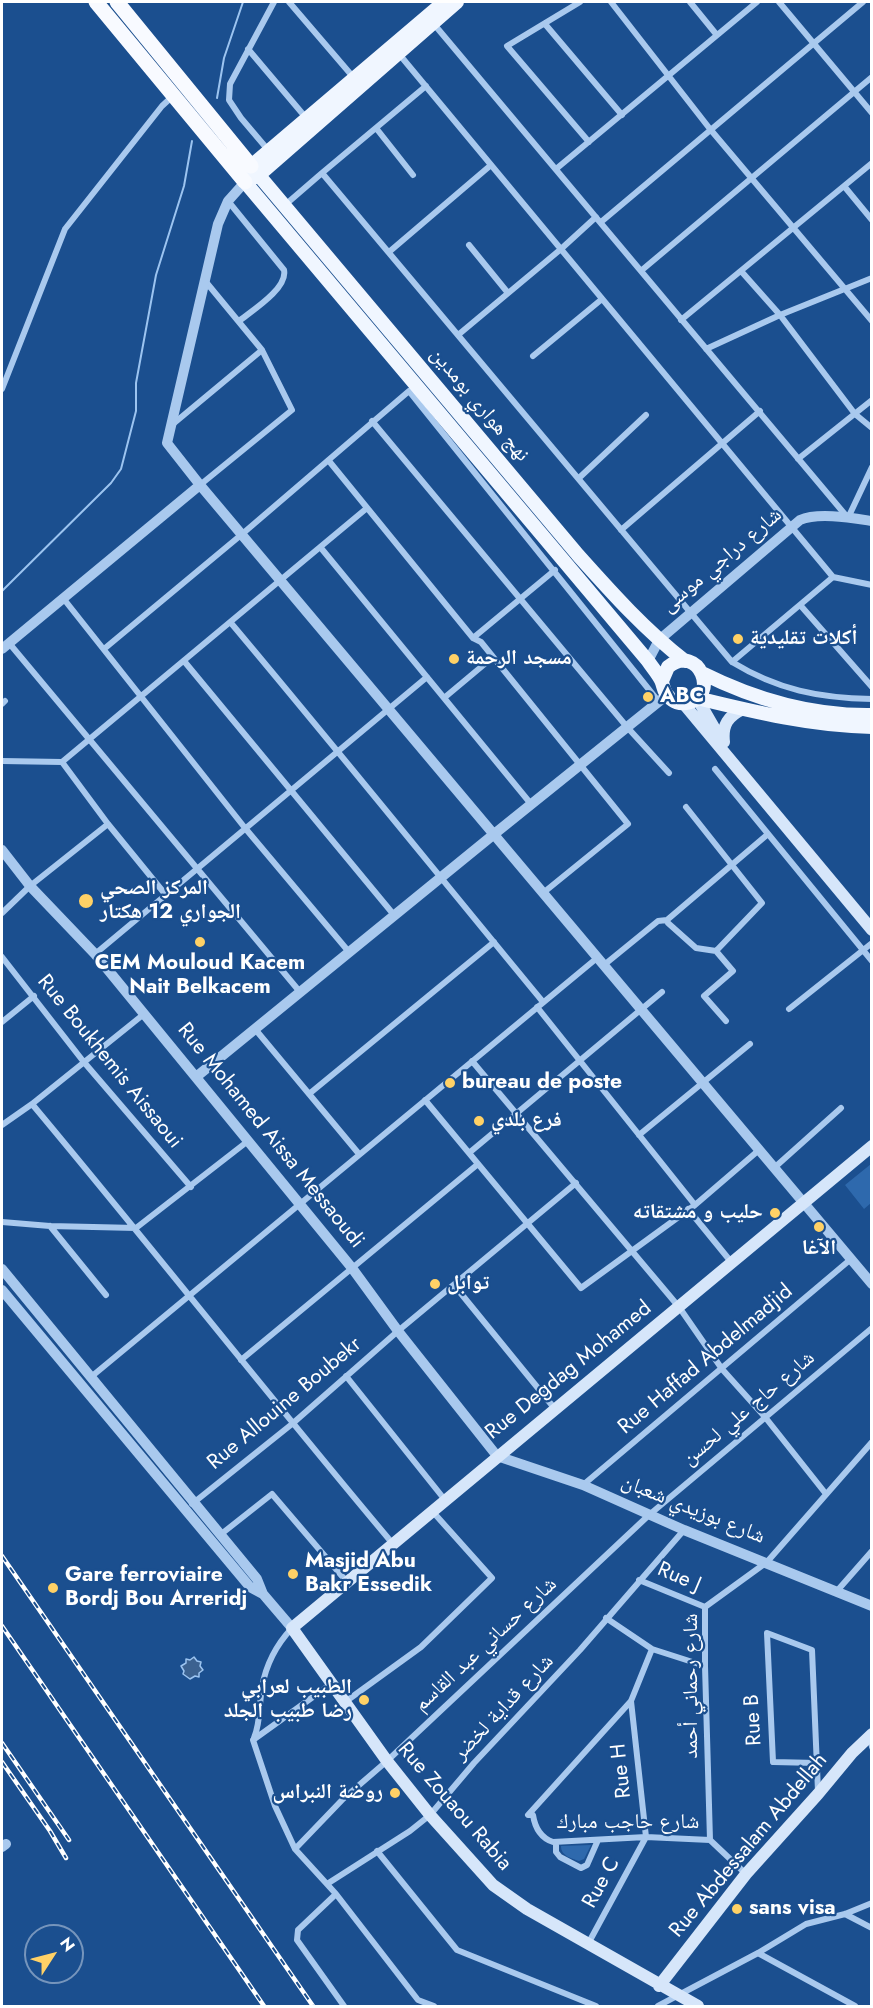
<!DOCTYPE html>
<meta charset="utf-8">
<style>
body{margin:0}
#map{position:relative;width:873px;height:2008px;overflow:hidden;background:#1b4f8f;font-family:Jost,sans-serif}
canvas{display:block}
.frame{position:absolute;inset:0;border:3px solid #fff;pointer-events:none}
.north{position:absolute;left:24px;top:1924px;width:60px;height:60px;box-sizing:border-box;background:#1b4f8f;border:2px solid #7695bc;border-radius:50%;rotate:54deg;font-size:16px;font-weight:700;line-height:24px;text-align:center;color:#fff}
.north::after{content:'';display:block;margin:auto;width:21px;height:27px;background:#ffd166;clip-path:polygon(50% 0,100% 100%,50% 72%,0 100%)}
</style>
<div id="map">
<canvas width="873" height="2008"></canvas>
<div class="frame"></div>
<div class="north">N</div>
</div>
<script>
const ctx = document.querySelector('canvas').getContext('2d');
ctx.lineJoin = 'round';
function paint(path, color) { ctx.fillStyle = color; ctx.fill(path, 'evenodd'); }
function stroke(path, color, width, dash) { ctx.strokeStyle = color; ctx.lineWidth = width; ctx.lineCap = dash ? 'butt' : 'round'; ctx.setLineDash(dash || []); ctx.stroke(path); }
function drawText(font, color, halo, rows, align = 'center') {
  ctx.font = font + ' Jost,"Noto Naskh Arabic",sans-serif'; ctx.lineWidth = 4.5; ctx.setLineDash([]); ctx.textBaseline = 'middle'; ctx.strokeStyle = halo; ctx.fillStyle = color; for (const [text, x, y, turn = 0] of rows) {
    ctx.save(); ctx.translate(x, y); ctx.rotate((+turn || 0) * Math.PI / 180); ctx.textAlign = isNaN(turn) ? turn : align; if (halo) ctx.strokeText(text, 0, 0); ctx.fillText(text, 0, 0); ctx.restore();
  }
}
const green = new Path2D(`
 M871 1164V1203L864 1209 845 1185Z
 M591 1845 584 1859 579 1861C571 1858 561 1856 561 1846Z`);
const water = new Path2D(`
 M194 1657 197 1661 201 1662 200 1666 203 1670 199 1673V1677L195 1676 190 1679 183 1674 184 1671 181 1666 186 1663V1659L190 1660Z`);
const stream = new Path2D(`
 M217 98 224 58 243 2
 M2 591 111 483 121 469 136 411V383L156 275 184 186 192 141`);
const minor = new Path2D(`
 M289 2 354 78
 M580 2 507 46 589 142
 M611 2 710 129 872 321
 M690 2 716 34
 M779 2 872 113
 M433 23 848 518 872 467
 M545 24 622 115
 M248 49 307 119
 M399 54 833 577 872 585
 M376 128 413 175
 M269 151 241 118 229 100 230 84 274 2
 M556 169 757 2
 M322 173 426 86
 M844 186 872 220
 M228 201 284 270C288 288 253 310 239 321
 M285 205 322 173 732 662C778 690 819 698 872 699
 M601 222 863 2
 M469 245 508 293
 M389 252 491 165
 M642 270 872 77
 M741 271 780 315 855 414 872 428
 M681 320 872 163
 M458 335 561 249 596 217
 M706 349 780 315 872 278
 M533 356 602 299
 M2 389 65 229 162 106 174 95
 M372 421 627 727 669 773
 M173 424 262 350
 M798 459 872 400
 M329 461 473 638 481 642 628 824 543 893
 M579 478 646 415
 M200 485 292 410 262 350 206 282
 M621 530 760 411
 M321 548 531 804
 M63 598 245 828 349 952
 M801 606 872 687
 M231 623C336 748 439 876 543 1002
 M473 638 555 570
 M9 643 300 992
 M104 649 241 535 409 391 659 702
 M184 661 394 915
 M732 662 833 577
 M444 698 493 657
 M2 704 5 701
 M2 761 62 762 367 508
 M62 762 108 824 165 894
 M715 769 872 961
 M686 807 762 903 716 951
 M2 913 30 886 108 824
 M667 920 668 923 696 948 716 951 733 971 704 996 726 1021
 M95 954 427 677
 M2 957 83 1061 191 1187
 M604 965 658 921 667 920 768 834
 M537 1007 695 1205
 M789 1009 872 943
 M2 1022 34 996
 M255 1029 359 1154
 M472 1061 679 1307 722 1369 765 1417 826 1494
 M309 1094 494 942
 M425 1100 581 1288 695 1205 759 1150
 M32 1104C154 1250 271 1399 393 1544
 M2 1125 32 1104 144 1014
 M639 1135 750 1044
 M469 1153 662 992
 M774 1168 841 1108
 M688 1209 732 1263
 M2 1222 50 1226 136 1228 248 1141
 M50 1226 106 1295
 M454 1285 555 1409
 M241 1360 478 1164
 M346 1376 445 1500
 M91 1377 597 958
 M583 1485 851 1259
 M192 1504 292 1424 398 1331 576 1183
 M220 1535 272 1494 347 1582
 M639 1580 705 1607
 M837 1591 872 1551
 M606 1618 652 1649 705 1666
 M652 1649 631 1701 528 1815H533C535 1828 541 1838 553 1842L646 1837 710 1840 746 1874
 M331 1684 253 1740 275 1806 295 1849 336 1894 418 2000 434 2006
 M345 1702 421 1647 492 1578 433 1512
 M870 1735 872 1747
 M254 1738C261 1721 259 1704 262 1687 266 1665 277 1644 292 1628
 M817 1763 773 1762 767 1633 812 1650 818 1791
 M710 1840 705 1666V1607L767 1562 872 1442
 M556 1842V1852L560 1857 581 1868 587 1865 598 1840
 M295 1849 343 1799 387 1761 649 1515 872 1328
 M377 1851 457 1950 596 2006
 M327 1884 410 1831 430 1815 474 1763 580 1650 684 1530
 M336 1894 298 1930 297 1940 344 2006
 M845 1914 872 1928
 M588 1944 646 1837 631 1701
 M758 1953 855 2006
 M658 2006 758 1953 806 1924 845 1914 872 1903`);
const tertiary = new Path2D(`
 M245 182 228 201 218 224 167 443 200 485 872 1284
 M2 649 200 485
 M648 661 659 640 800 520C818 512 852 518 872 521
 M2 850 30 886 95 954 352 1268 398 1331 497 1456 583 1485 684 1530 872 1606
 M196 1077 493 835 667 695
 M2 1269 257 1579 263 1594 292 1628
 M2 1290 250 1587 263 1594
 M2 1847 6 1844`);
const secondary = new Path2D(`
 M697 698 720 738
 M683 703 872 930
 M724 742C722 725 728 716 743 709
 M659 1986 746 1874 818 1794 852 1753 872 1734
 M698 2006 527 1909 493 1885 430 1815 387 1761 292 1628 872 1146`);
const primary = new Path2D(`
 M444 2 251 166 245 182 259 175 267 168 457 2
 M251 166 578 555C612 593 645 630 685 661
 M245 182 648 661C652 667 658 674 661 680 664 686 663 692 669 697 673 702 680 704 686 703 721 698 699 642 668 667L662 681
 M702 673C754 699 813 716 872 715
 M697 698C754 712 813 726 872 727`);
const trunk = new Path2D(`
 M96 2 245 182
 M117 2 251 166`);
const rail = new Path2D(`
 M2 1556 313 2006
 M2 1626 264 2006
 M2 1743 69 1840
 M2 1762 50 1831 66 1858`);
const markers = [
 [738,639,6,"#ffd166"],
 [454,659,6,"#ffd166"],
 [648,697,6,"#ffd166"],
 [86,901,8,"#ffd166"],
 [200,942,6,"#ffd166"],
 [450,1083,6,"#ffd166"],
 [479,1121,6,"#ffd166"],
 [775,1213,6,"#ffd166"],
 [819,1227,6,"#ffd166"],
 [435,1284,6,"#ffd166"],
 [293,1574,6,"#ffd166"],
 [53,1588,6,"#ffd166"],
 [364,1700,6,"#ffd166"],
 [395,1793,6,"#ffd166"],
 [737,1909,6,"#ffd166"]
];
const streetNames = [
 ["نهج هواري بومدين",479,405,50],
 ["شارع دراجي موسى",722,561,-40],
 ["Rue Boukhemis Aissaoui",109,1062,51],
 ["Rue Mohamed Aissa Messaoudi",270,1136,51],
 ["Rue Haffad Abdelmadjid",706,1360,-40],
 ["Rue Degdag Mohamed",569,1371,-39],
 ["Rue Allouine Boubekr",285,1404,-40],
 ["شارع حاج علي لحسن",749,1409,-40],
 ["شارع بوزيدي شعبان",693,1510,22],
 ["Rue J",679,1578,23],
 ["شارع حساني عبد القاسم",486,1645,-43],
 ["شارع رحماني أحمد",692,1686,-90],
 ["شارع قداية لخضر",504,1708,-47],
 ["Rue B",754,1720,-93],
 ["Rue H",622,1771,-96],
 ["Rue Zouaou Rabia",454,1807,49],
 ["شارع حاجب مبارك",628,1823],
 ["Rue Abdessalam Abdellah",749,1846,-50],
 ["Rue C",602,1883,-61]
];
const poiNames = [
 ["أكلات تقليدية",750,639],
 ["مسجد الرحمة",466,659],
 ["ABC",660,697],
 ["المركز الصحي",100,889],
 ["الجواري 12 هكتار",100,913],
 ["CEM Mouloud Kacem",200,964,"center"],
 ["Nait Belkacem",200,988,"center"],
 ["bureau de poste",462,1083],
 ["فرع بلدي",491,1121],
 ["حليب و مشتقاته",763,1213,"right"],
 ["الآغا",819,1249,"center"],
 ["توابل",447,1284],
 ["Masjid Abu",305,1562],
 ["Bakr Essedik",305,1586],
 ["Gare ferroviaire",65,1576],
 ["Bordj Bou Arreridj",65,1600],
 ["الطبيب لعرابي",352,1688,"right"],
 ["رضا طبيب الجلد",352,1712,"right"],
 ["روضة النبراس",383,1793,"right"],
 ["sans visa",749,1909]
];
paint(green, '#2e69ad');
paint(water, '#3c6290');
stroke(water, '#9cc4f0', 1.5);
stroke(stream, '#9cc4f0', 2);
stroke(minor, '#a9c9ee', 6);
stroke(tertiary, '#a9c9ee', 10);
stroke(secondary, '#d6e6fa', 12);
stroke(primary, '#f0f6ff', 14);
stroke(trunk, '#f8faff', 15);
stroke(rail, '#fff', 4.5);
stroke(rail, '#1b4f8f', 2, [7]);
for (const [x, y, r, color] of markers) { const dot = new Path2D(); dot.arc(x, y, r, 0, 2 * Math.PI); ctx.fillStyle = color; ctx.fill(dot); stroke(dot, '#1b4f8f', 2); }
drawText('21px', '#fff', '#1b4f8f', streetNames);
drawText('bold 21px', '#fff', '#1b4f8f', poiNames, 'left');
</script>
